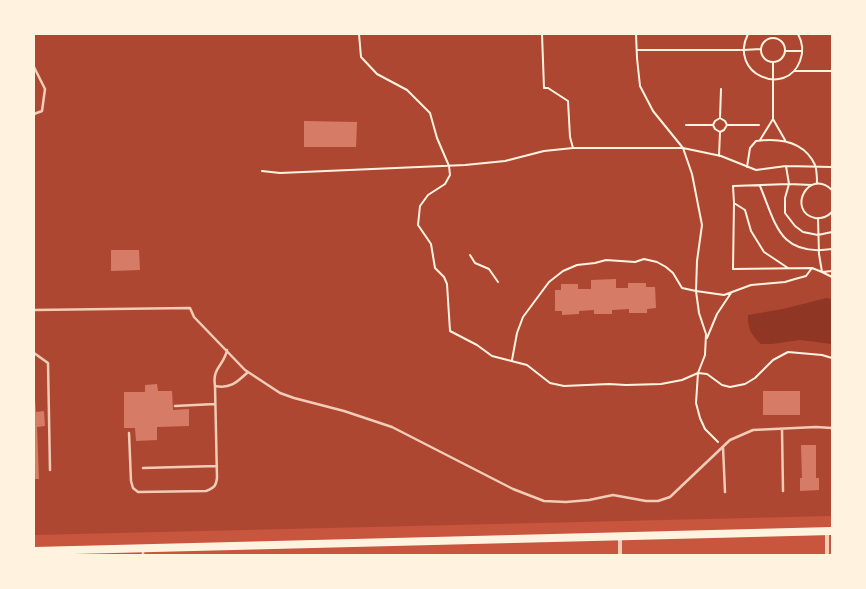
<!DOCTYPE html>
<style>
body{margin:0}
#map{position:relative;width:866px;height:589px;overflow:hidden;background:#c8553d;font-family:"Source Serif 4",serif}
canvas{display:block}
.frame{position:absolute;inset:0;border:35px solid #fff3e0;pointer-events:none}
</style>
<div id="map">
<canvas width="866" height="589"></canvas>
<div class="frame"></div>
</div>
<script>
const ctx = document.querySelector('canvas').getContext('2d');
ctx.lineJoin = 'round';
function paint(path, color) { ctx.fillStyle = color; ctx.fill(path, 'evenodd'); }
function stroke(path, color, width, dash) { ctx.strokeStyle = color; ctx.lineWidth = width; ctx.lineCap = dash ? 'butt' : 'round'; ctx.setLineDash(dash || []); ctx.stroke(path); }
const green = new Path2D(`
 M34 34H832V516L34 535Z`);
const water = new Path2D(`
 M826 298 832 299V344L800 340 772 344H761C752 336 747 328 748 315L783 309Z`);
const building = new Path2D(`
 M304 121 357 122 356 147H304Z
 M111 250H139L140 270 111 271Z
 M616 279V288H628V283H646V287H655L656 308 647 309V313H629V309L612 310V314H594V310L579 311V314L562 315V311H555V290H561V284H578V289H591V280Z
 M157 384 158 391H172L173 410 189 409V426L157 427V440L136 441 135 428H124V392H145V385Z
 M763 391H800V415H763Z
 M34 399H35L36 412 44 411 45 426 37 427 39 479H34Z
 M801 445H816V478H819V490L800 491V478H802Z`);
const path = new Path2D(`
 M359 34 361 57 377 74 407 90 430 113 437 138 449 166 450 175 445 184 428 195 420 206 418 225 431 244 435 268 444 277 447 284 450 331 477 345 492 356 527 365 550 383 564 386 609 384 626 385 661 384 682 380 698 373 707 374 722 385 730 387 745 384 755 378 773 360 788 352 822 355 832 358
 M542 34 544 88H548L568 101 570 137 573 148
 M636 34 637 58 640 86 653 111 683 148 692 174 702 225 697 261 696 291 699 313 706 334 705 355 698 373 696 403 700 418 705 429 718 442
 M748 34C728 74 786 98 800 61 804 51 803 43 798 34
 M761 50a12 12 0 1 1 24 0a12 12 0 1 1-24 0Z
 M637 50H743L761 49
 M786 51H802
 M794 71H832
 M720 118 721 89
 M773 119V63
 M686 125H713
 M727 125 725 121 720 118 715 121 713 125 715 129 720 132 724 130 727 125H759
 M760 140 773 119 785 140
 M719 156 720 132
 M786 166 789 184 785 198V213L795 226 803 232 818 235 832 232
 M747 167 750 148 756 141C779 138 804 141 815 165 817 170 817 178 817 184
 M262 171 280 173 465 165 505 161 544 151 573 148H683L721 156 756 170 786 166 832 167
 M760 186C776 224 779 257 832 249
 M832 190C809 167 786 211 815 218 822 219 827 217 832 212
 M734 203 733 269 812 268 822 272 832 271
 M818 218 819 254 822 272 832 277
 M470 255 475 263 489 269 498 282
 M788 268 764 252 751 231 745 210 734 203 733 186 789 184 812 185
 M707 338 717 314 731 293
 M512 360 517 333 523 317 549 282 563 271 577 265 595 263 606 260 635 262 644 259 657 262 666 267 673 273 682 288 696 291 724 295 751 285 785 282 795 279 806 276 812 268`);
const service = new Path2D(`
 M34 67 45 89 42 111 34 114
 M34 310 190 308 194 317 245 370 280 393 294 398 344 411 392 427 513 489 544 501 566 502 589 500 613 495 646 501H658L670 497 730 440 753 430 816 427 832 428
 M34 353 48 363 50 470
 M215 386C231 389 237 382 248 372
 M175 406 215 404
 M782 429 783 491
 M129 433 131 481 133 488 138 492 206 491C214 488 216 486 217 478L215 386C212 367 224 366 227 350
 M723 447 725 492
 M143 468 217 466
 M143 549V555`);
const minor = new Path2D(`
 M620 555V537
 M827 555V532`);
const primary = new Path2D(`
 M34 551 832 531`);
paint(green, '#ae4732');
paint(water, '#8f3625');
paint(building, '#d67c66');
stroke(path, '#fff3e0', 2);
stroke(service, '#f1ccb7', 2.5);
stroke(minor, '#f1ccb7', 4);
stroke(primary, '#fff3e0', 8);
</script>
